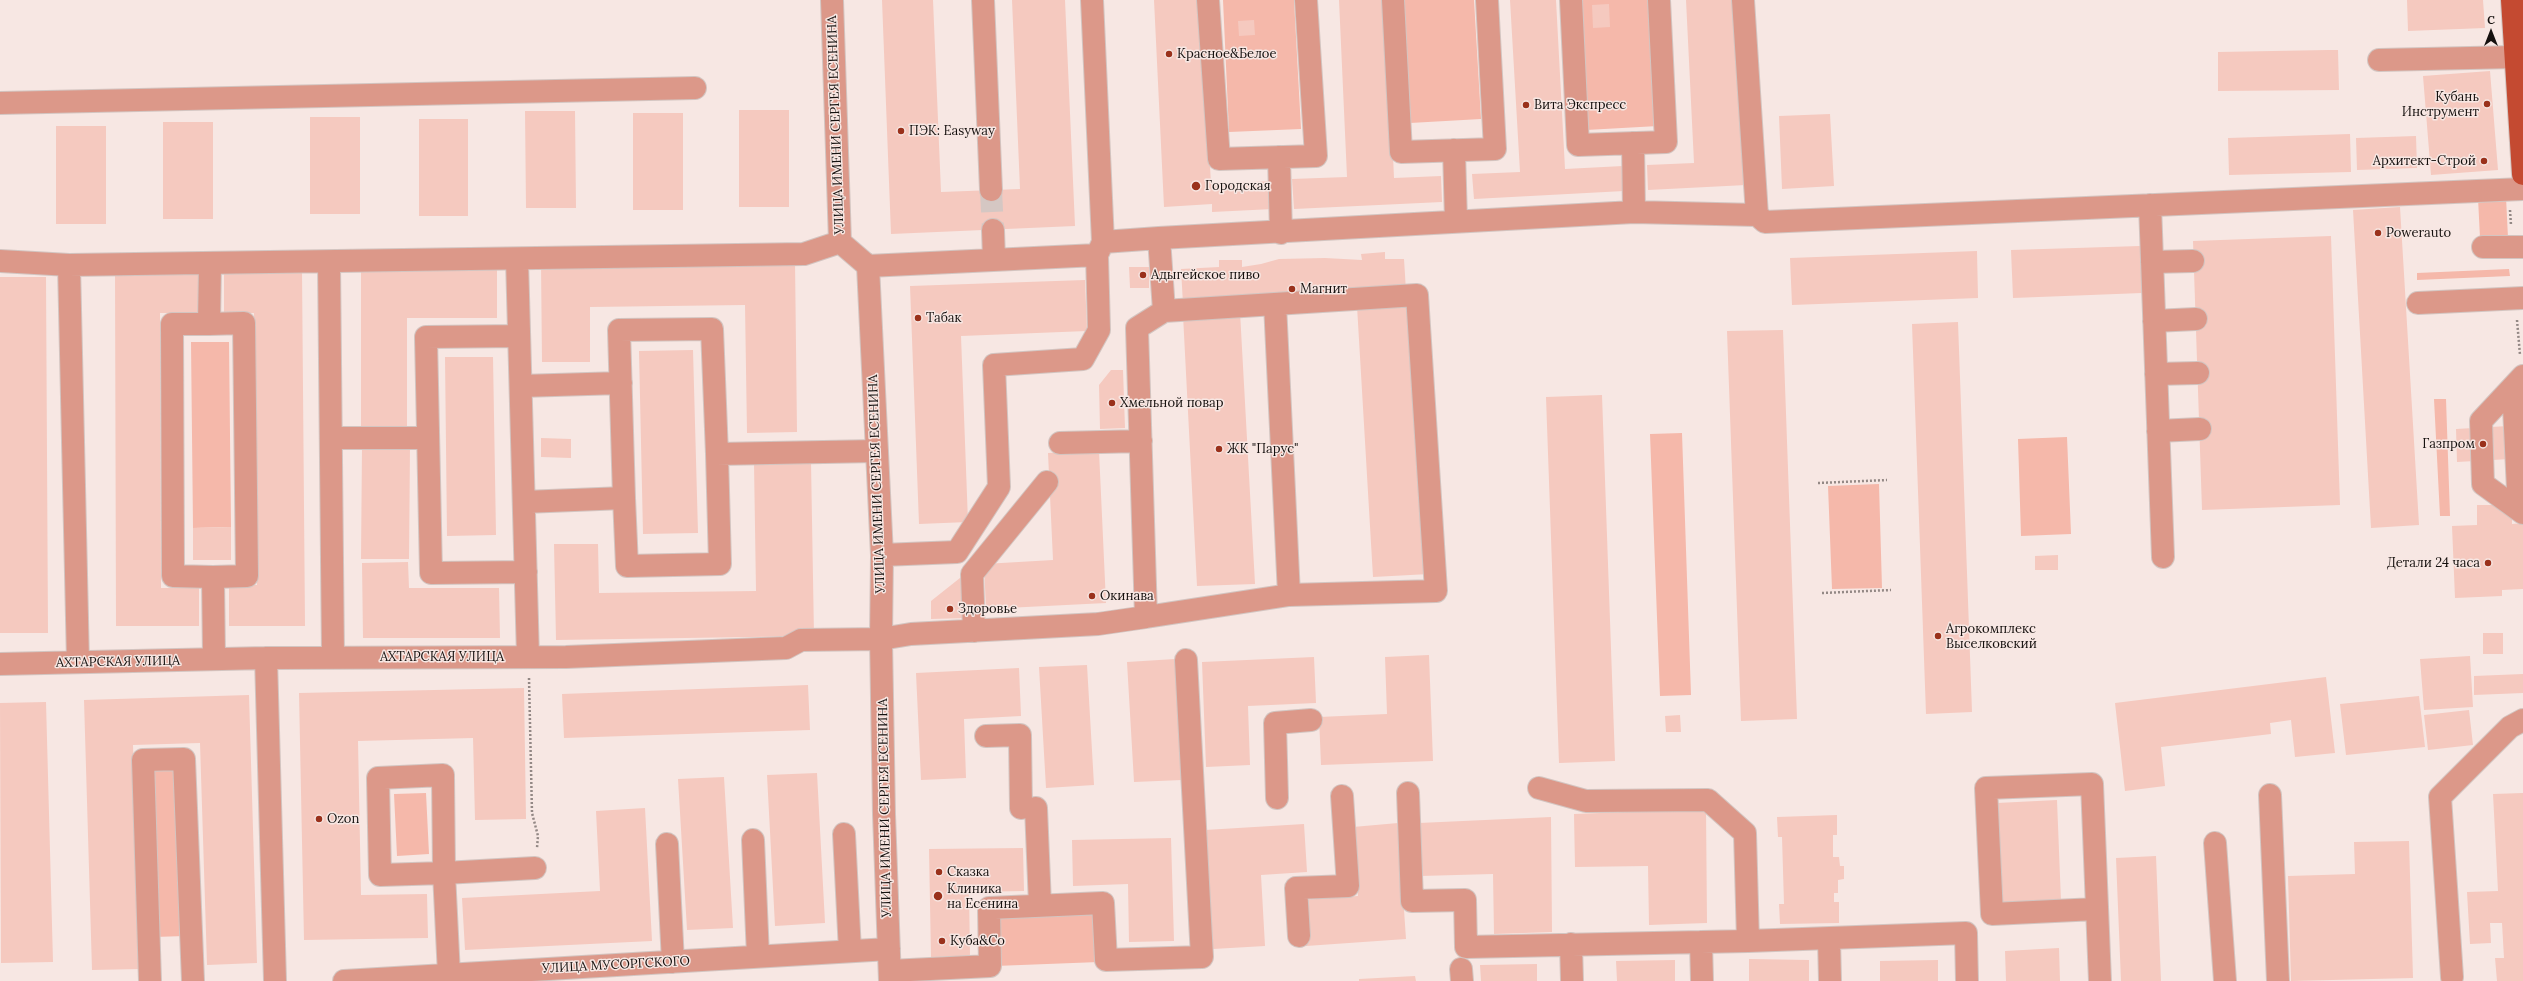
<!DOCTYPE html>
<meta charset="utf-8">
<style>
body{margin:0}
#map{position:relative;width:2523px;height:981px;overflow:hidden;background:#f7e7e3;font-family:Lora,serif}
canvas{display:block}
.north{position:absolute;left:2471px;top:12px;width:40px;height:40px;-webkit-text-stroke:3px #f7e7e3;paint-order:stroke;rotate:0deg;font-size:11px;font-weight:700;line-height:16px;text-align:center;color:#15100e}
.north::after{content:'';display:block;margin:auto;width:14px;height:18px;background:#15100e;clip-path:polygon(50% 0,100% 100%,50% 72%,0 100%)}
</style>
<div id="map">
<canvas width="2523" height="981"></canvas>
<div class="north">С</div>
</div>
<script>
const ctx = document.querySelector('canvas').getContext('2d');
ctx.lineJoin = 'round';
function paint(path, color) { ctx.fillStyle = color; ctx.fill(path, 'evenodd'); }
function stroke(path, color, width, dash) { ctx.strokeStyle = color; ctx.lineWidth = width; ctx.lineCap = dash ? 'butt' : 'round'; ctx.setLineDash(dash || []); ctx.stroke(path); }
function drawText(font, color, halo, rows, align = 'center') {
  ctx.font = font + ' Lora,serif'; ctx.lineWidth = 3; ctx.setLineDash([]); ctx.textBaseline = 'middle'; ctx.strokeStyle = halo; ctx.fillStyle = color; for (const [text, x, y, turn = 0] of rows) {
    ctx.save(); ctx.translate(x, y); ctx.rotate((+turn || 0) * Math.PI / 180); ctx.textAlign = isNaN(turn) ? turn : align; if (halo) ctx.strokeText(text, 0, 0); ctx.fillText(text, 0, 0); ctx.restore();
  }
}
const green = new Path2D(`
 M1223 0H1294L1301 129 1229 132Z
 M1404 0H1474L1481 119 1410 123Z
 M1580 0H1651L1658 126 1586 130Z
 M2506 197 2508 238H2480L2478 198Z
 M2509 269 2510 276 2417 280V273Z
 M191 342H229L231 527 193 528Z
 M2434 399H2446L2450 516H2440Z
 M1682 433 1691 695 1660 696 1650 434Z
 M2067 437 2071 534 2021 536 2018 439Z
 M1879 484 1882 588 1832 589 1828 486Z
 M179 764 185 936 154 937 148 766Z
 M426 793 429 854 397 856 394 794Z
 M1097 909 1099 962 995 966 993 913Z`);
const building = new Path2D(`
 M882 0H933L941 192 1020 189 1012 0H1065L1075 226 891 234Z
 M1154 0H1201L1211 184 1272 181 1273 209 1212 212V204L1164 207Z
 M1339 0H1386L1394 178 1441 176 1442 202 1294 209 1292 179 1347 177Z
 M1510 0H1556L1565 169 1623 166 1624 191 1474 199 1472 174 1520 172Z
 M1686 0H1736L1746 185 1648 190 1647 165 1694 163Z
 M2407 0H2483L2485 28 2408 31Z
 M1609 4 1610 27 1593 28 1592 5Z
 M1254 20 1255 35 1239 36 1238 21Z
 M2328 50H2338L2339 90 2218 91V52Z
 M2490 71 2498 170 2431 175 2423 76Z
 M739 110H789V207H739Z
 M525 111H575L576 208H526Z
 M633 113H683V210H633Z
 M1830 114 1834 186 1782 189 1779 116Z
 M310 117H360V214H310Z
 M419 119H468V216H419Z
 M163 122H213V219H163Z
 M56 126H106V224H56Z
 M2350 134 2351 172 2229 175 2228 138Z
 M2416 136 2417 168 2357 170 2356 138Z
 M2400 207 2419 525 2371 528 2353 210Z
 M2331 236 2340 505 2202 510 2193 241Z
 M2140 246 2142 293 2013 298 2011 250Z
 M1977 251 1978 298 1792 305 1790 258Z
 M1385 252V259H1404L1406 291 1183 304 1181 269 1219 267V260H1242V267L1261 264 1279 259 1325 258 1362 260 1361 254Z
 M795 261 797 432 747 433 745 305 590 307V362H542L541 263Z
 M1129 267H1149V288H1130Z
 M198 270V313H160L161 588H199V626H116L115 271Z
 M302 270 305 626H229V585H257L254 313H224V271Z
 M361 270H497V318H407V428H361Z
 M0 277H46L48 633H0Z
 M1085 280 1087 331 961 336 968 522 919 524 910 286Z
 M1413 303 1429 574 1373 577 1357 306Z
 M1240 312 1255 584 1197 586 1183 315Z
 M1958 322 1972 712 1926 714 1912 324Z
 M1783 330 1797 719 1741 721 1727 331Z
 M693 350 698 533 643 534 639 351Z
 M445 357H493L496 535 447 536Z
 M1111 370H1123L1125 428 1100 429 1099 385Z
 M1602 395 1615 761 1559 763 1546 397Z
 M2508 426 2510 459 2457 462 2456 429Z
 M541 438 571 439V458L541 457Z
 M362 446H410L409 559H361Z
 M1099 451 1106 603 986 609 984 564 1053 560 1048 453Z
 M811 462 814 636 556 640 554 544H598L599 593 756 591 754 463Z
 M2477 505H2512V524L2523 523V589L2502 590V596L2455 598 2452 526 2477 525Z
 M231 527V560H193V528Z
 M2058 555V570H2035V556Z
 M408 562 409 588H499L500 638H363L362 563Z
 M965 574 966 618 931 619V601Z
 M2483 633H2503V654H2483Z
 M1429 655 1433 761 1321 765 1319 717 1387 714 1385 657Z
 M2470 656 2473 707 2424 710 2420 659Z
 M1314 657 1316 703 1248 706 1250 765 1206 767 1202 662Z
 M1175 659 1182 780 1134 782 1127 662Z
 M1087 665 1094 785 1046 788 1039 667Z
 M1019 668 1021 716 964 719 966 778 921 780 916 673Z
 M2523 674V693L2474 695V676Z
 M2326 677 2335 753 2295 757 2291 720 2270 723 2271 734 2161 747 2165 786 2125 791 2115 703Z
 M808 685 810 730 564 738 562 694Z
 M524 688 526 819 475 820 473 738 358 741 361 895 427 894 428 938 304 940 299 693Z
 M249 695 257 963 207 965 200 743 133 745 140 969 92 970 84 700Z
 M2419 696 2425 747 2346 755 2340 704Z
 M46 702 53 962 1 963 0 703Z
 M2469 710 2473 745 2428 750 2424 715Z
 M1680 715 1681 732H1666L1665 716Z
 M817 773 825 923 775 926 767 775Z
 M724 777 733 928 687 930 678 779Z
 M2523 793V981H2497L2495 958H2504L2502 923H2490L2491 943 2470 944 2467 892 2498 891 2493 794Z
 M2057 800 2061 902 2001 905 1997 803Z
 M645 808 652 941 465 950 462 898 600 891 596 811Z
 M1706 809 1707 923 1649 925 1648 866 1575 867 1574 814Z
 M1837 815V835H1833V857H1839L1840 866H1844V879L1838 880V893H1834V902H1839V923L1780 924 1779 904H1784L1782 837H1778L1777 817Z
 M1551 817 1552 932 1494 934 1493 874 1420 876 1419 823Z
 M1398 823 1406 939 1306 946 1302 900 1358 896 1353 827Z
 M1304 824 1307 872 1261 875 1265 946 1213 949 1205 830Z
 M1171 838 1174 941 1129 942 1128 884 1073 886 1072 840Z
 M2409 841 2413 978 2291 981 2288 876 2355 874 2354 842Z
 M1023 848 1024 891 969 892 970 956 931 957 929 849Z
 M2156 856 2161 981H2121L2116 858Z
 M2059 948 2060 981H2006L2005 951Z
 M1749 959 1809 960V981H1749Z
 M1675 960V981H1617L1616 961Z
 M1938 960V981H1880V961Z
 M1537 964V981H1481L1480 965Z
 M1415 976 1416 981H1359V979Z`);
const minorTunnel = new Path2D(`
 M991 190 993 230`);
const path = new Path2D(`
 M2510 210 2511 225
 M2517 320 2520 355
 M1818 483 1887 480
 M1822 593 1891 590
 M529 678 532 813 538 836 537 848`);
const minor = new Path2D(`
 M832 0 840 242 868 266 882 555 881 639 884 814 890 981
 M983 0 991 190
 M1092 0 1103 242
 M1208 0 1219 159 1316 156 1306 0
 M1393 0 1401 152 1495 149 1487 0
 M1571 0 1578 145 1666 142 1659 0
 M1743 0 1757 215
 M2379 60 2515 57
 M0 103 695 88
 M1633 143 1634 212
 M1454 150 1456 221
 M1279 157 1281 233
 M2150 205 2163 557
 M993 230 994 259
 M1159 238 1164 311
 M2483 247H2523
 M517 259 528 657
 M0 261 69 265 804 254 840 242
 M329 262 333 658
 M2152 262 2193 261
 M210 264 209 324H172L173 576 213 577 214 659
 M69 265 78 662
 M868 266 1097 255 1103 242 1159 238 1634 212 1757 215 1765 222 2523 189
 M2418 303 2523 298
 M1275 304 1289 595
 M2154 321 2196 319
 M209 324 244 323 247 576 213 577
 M519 336 426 337 431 573 526 572
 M2156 374 2198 373
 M2523 376 2481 421 2483 484 2523 513
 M521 386 621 383
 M2513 387 2519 510
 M2158 431 2200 429
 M331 438H427
 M1060 443 1141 441
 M624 498 619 330 712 329 717 454
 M524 502 624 498 627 566 720 564 717 454 877 451
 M882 555 957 552 999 487 994 365 1083 359 1099 330 1097 255
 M974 631 972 574 1047 482
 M266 658 275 981
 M0 664 266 658 566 657 786 648 801 640 881 639 911 634 1098 624 1146 617 1137 328 1164 311 1417 295 1436 591 1289 595 1146 617
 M986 736 1020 735 1021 808
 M1539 788 1586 801 1708 800 1745 833 1748 941
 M1408 793 1412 901 1465 900 1466 947 1748 941 1966 933 1967 981
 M2270 795 2278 981
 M1277 798 1275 723 1311 720
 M1036 808 1040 905
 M844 834 850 951
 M753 840 758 956
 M2215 843 2225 981
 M667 844 673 962
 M2096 909 1992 914 1986 788 2092 784 2100 981
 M1299 936 1296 888 1348 886 1342 796
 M1829 939 1830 981
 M1701 942 1702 981
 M1571 944 1572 981
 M1461 969 1462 981
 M890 971 990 966 989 908 1103 903 1106 960 1202 957 1186 660
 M449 975 444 873 380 875 378 778 443 775 444 873 535 868
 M2452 977 2440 797 2510 727 2523 720
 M150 981 143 760 184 759 193 981
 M344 981 889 949`);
const major = new Path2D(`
 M2512 0 2523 174`);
const markers = [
 [1169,54,4,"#9a311b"],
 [2487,104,4,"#9a311b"],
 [1526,105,4,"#9a311b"],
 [901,131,4,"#9a311b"],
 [2484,161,4,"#9a311b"],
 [1196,186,5,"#9a311b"],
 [2378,233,4,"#9a311b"],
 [1143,275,4,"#9a311b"],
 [1292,289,4,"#9a311b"],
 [918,318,4,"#9a311b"],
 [1112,403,4,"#9a311b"],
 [2483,444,4,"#9a311b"],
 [1219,449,4,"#9a311b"],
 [2488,563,4,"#9a311b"],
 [1092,596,4,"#9a311b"],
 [950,609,4,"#9a311b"],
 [1938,636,4,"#9a311b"],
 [319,819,4,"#9a311b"],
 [939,872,4,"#9a311b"],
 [938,896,5,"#9a311b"],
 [942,941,4,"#9a311b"]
];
const poiNames = [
 ["Красное&Белое",1177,54],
 ["Кубань",2479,97,"right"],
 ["Инструмент",2479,112,"right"],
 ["Вита Экспресс",1534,105],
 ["ПЭК: Easyway",909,131],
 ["Архитект-Строй",2476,161,"right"],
 ["Городская",1205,186],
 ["Powerauto",2386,233],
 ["Адыгейское пиво",1151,275],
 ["Магнит",1300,289],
 ["Табак",926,318],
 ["Хмельной повар",1120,403],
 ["Газпром",2475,444,"right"],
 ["ЖК \"Парус\"",1227,449],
 ["Детали 24 часа",2480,563,"right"],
 ["Окинава",1100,596],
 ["Здоровье",958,609],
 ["Агрокомплекс",1946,629],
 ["Выселковский",1946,644],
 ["Ozon",327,819],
 ["Сказка",947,872],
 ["Клиника",947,889],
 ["на Есенина",947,904],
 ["Куба&Co",950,941]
];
const streetNames = [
 ["УЛИЦА ИМЕНИ СЕРГЕЯ ЕСЕНИНА",836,125,-92],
 ["УЛИЦА ИМЕНИ СЕРГЕЯ ЕСЕНИНА",877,484,-92],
 ["АХТАРСКАЯ УЛИЦА",442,657],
 ["АХТАРСКАЯ УЛИЦА",118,662,-1],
 ["УЛИЦА ИМЕНИ СЕРГЕЯ ЕСЕНИНА",885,808,-91],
 ["УЛИЦА МУСОРГСКОГО",616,965,-3]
];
paint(green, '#f5b8aa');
paint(building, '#f5c9bf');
stroke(minorTunnel, '#d5c7c3', 22, [22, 11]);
stroke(minor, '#d3c5c1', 24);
stroke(major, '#d3c5c1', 24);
stroke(path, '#938885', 2.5, [2, 2]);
stroke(minor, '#dc9889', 22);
stroke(major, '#c44a31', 22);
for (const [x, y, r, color] of markers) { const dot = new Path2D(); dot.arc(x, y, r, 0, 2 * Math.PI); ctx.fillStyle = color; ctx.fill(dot); stroke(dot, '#f7e7e3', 1.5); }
drawText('13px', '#15100e', '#f7e7e3', poiNames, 'left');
drawText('13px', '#15100e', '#f7e7e3', streetNames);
</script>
